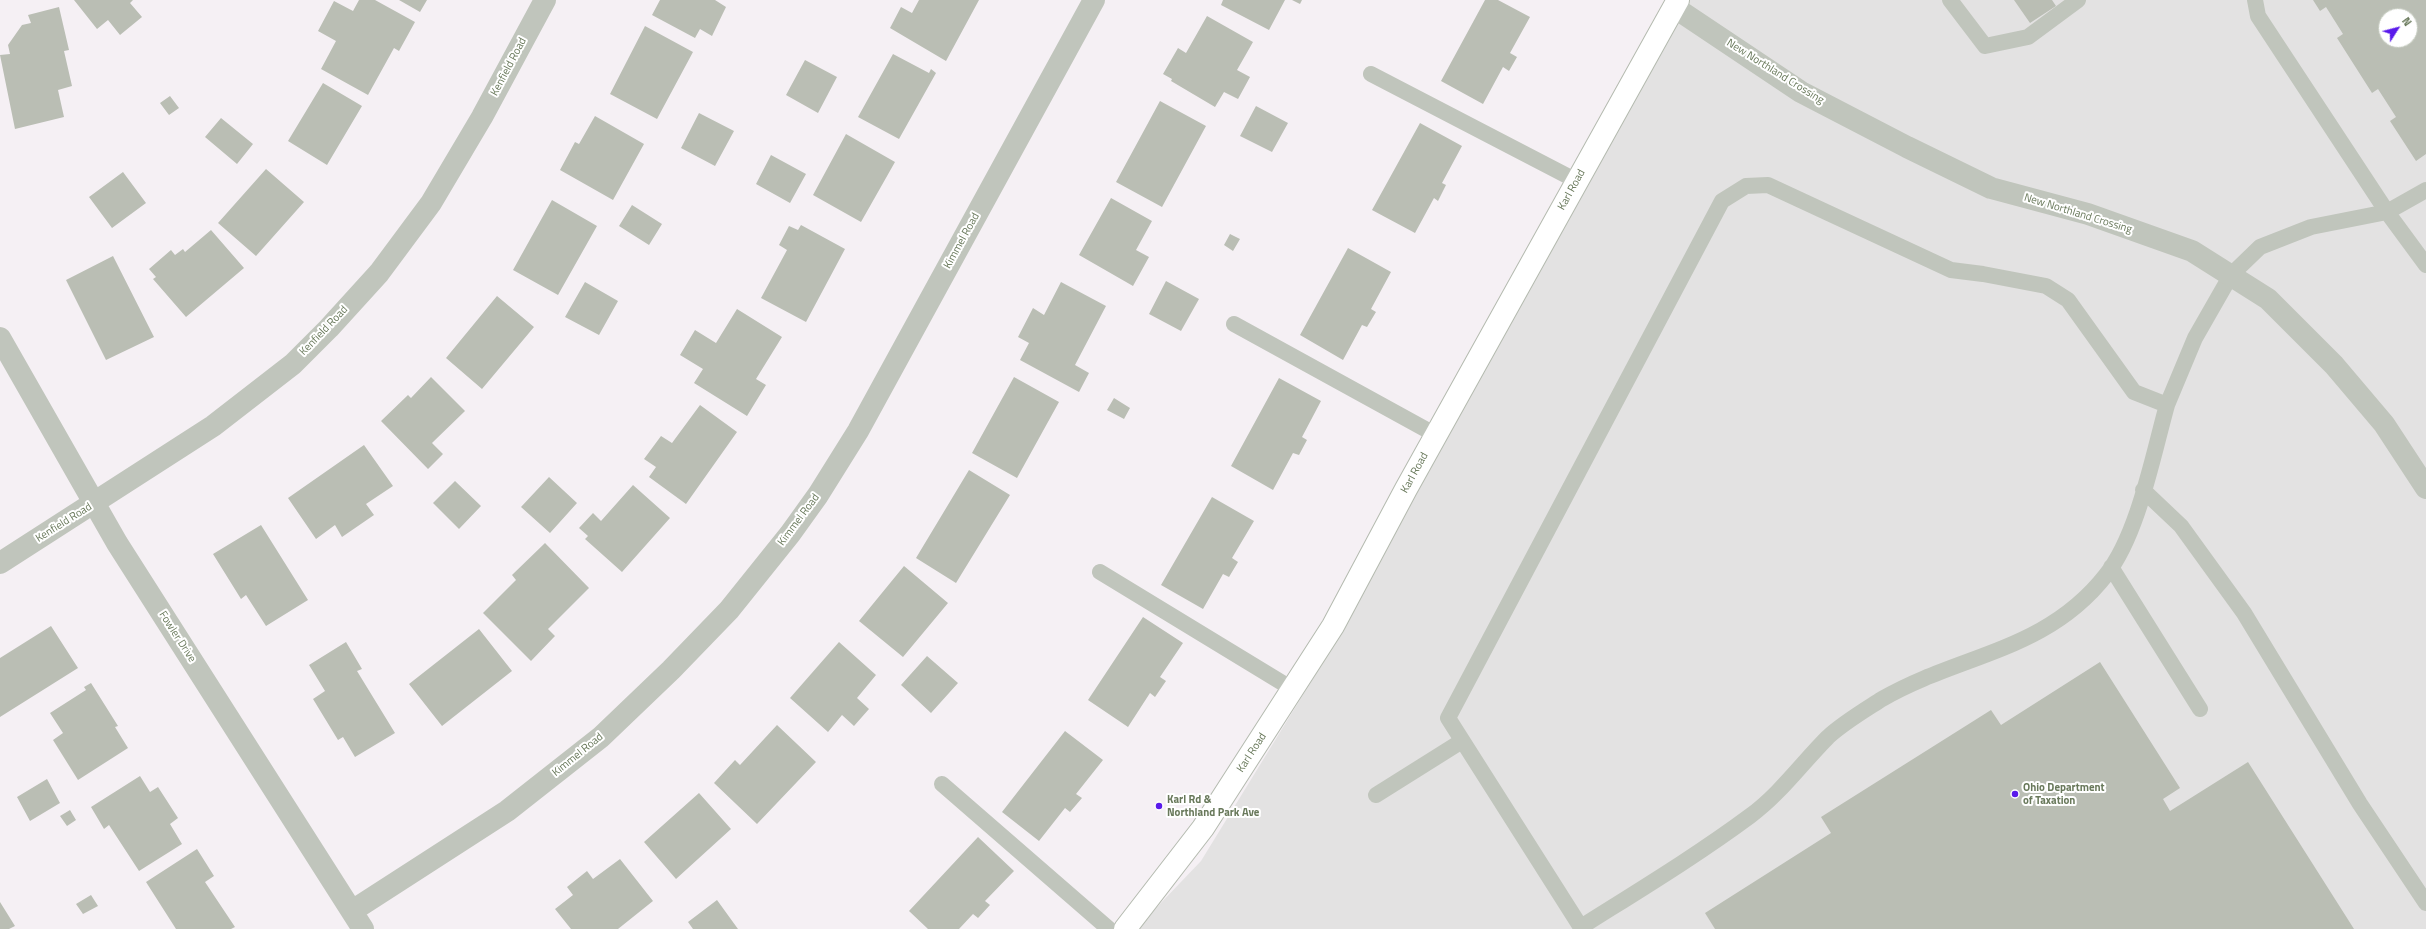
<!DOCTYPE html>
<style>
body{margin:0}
#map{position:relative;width:2426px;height:929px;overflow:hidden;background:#f5f0f4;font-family:"Titillium Web",sans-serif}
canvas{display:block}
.north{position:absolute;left:2378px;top:8px;width:40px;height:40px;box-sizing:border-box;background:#fff;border:1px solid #c3c9bd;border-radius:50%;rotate:54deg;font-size:11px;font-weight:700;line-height:16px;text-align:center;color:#68785a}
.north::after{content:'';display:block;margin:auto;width:14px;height:18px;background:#5a1aeb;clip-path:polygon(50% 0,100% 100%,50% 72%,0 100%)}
</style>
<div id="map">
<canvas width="2426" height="929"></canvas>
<div class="north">N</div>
</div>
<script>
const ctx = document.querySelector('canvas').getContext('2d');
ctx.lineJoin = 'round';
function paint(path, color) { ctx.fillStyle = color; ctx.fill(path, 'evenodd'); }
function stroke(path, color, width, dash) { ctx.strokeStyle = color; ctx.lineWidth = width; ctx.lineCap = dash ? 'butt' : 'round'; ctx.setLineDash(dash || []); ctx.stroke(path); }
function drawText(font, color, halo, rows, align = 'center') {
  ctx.font = font + ' "Titillium Web",sans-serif'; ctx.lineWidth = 4; ctx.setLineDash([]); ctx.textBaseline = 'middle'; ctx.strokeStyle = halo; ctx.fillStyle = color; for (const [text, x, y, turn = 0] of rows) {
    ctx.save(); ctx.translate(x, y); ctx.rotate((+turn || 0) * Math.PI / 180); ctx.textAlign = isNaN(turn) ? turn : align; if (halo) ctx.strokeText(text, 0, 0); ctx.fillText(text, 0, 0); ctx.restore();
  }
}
const built = new Path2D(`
 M1688 0H2426V929H1136L1201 861 1328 654ZM2386 16H2410V40H2386Z`);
const building = new Path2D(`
 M74 0H133L130 3 142 17 120 35 108 20 97 29Z
 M359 0H375L415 22 399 51 394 48 368 95 321 69 336 41 318 31 334 1 353 11Z
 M399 0H427L420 12Z
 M660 0H715L726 7 712 36 700 29 695 38 652 15Z
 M919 0H979L946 61 890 28 901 7 912 13Z
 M1223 0H1285L1269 30 1221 5Z
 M1292 0H1302L1300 4Z
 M1485 0H1498L1530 17 1510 53 1517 57 1509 71 1503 67 1483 104 1441 81Z
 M2014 0H2052L2056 6 2030 23Z
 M2313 0H2426V154L2416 161 2390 121 2396 117 2378 89 2372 93 2337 38 2343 34 2326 7 2320 11ZM2386 16H2410V40H2386Z
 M59 7 69 50 64 51 72 86 58 90 64 117 15 129 0 55 10 54 8 45 22 25 31 23 28 15Z
 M1207 16 1253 42 1237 70 1250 77 1238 99 1224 92 1215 107 1171 81 1172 79 1163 74 1178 48 1186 53Z
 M645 26 693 52 657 119 610 94Z
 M893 54 929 73 931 69 936 73 899 139 858 117Z
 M805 60 837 77 818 113 786 95Z
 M323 83 362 106 327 165 288 141Z
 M170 96 179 108 169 115 160 103Z
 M1160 101 1206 126 1162 207 1116 182Z
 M1256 106 1288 123 1272 152 1240 136Z
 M699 113 734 131 715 166 681 148Z
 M595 116 644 144 613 200 560 170 575 142 579 144Z
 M221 118 253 144 237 164 205 137Z
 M1420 123 1462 146 1442 183 1446 185 1438 201 1434 198 1415 233 1372 210Z
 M846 134 895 162 861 222 813 195Z
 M771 155 806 174 790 203 756 184Z
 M266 169 304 202 256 256 218 223Z
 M123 172 146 203 112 228 89 197Z
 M1111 198 1152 221 1136 250 1149 257 1133 286 1079 255Z
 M552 200 597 226 558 295 513 270Z
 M632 205 662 224 649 245 619 226Z
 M801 225 845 249 806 322 761 298 787 250 779 245 789 226 798 230Z
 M211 230 244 268 186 317 153 279 156 277 149 269 171 250 175 255 183 249 185 252Z
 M1230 234 1240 239 1233 251 1224 245Z
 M1348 248 1391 272 1371 309 1376 312 1367 327 1362 325 1343 360 1300 335Z
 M113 256 154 337 106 360 66 280Z
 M1166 281 1199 299 1181 331 1149 314Z
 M585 282 618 301 599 335 565 317Z
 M1061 282 1106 306 1075 365 1089 373 1079 392 1020 360 1029 343 1018 337 1033 308 1044 315Z
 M497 296 534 327 482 389 446 358Z
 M737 309 782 337 756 379 766 385 747 416 694 383 703 369 680 355 695 330 716 343Z
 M431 377 465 411 432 443 443 454 428 469 381 421 408 395 411 398Z
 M1014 377 1059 402 1017 478 972 453Z
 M1279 378 1321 401 1302 437 1307 440 1299 455 1293 453 1273 490 1231 466Z
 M1114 398 1130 408 1124 419 1107 410Z
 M700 405 737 432 686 504 649 477 656 467 644 459 661 436 672 443Z
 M364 445 393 486 366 504 374 515 342 537 335 525 316 539 288 498Z
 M969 470 1010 495 956 583 916 558Z
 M549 477 577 503 550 533 521 507Z
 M455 481 481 506 459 529 433 503Z
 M633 485 670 518 622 572 585 539 588 536 579 528 593 513 601 521Z
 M1212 497 1254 521 1232 558 1238 562 1229 577 1223 574 1203 609 1161 585Z
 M261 525 308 600 266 626 246 595 241 599 213 554Z
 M545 543 589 588 548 629 555 636 531 661 483 613 516 580 512 575Z
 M904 566 948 603 903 657 859 621Z
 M1143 617 1183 643 1160 677 1166 681 1155 697 1150 693 1128 727 1088 700Z
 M51 626 78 668 0 717V658Z
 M479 629 512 671 442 726 409 684Z
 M346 642 362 669 357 671 395 733 355 757 343 737 338 740 313 699 325 691 309 665Z
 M839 642 876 675 857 698 869 709 854 726 842 715 828 732 790 698Z
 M927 656 958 683 931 713 901 685Z
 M2100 662 2180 788 2163 799 2170 811 2248 762 2354 929H1715L1705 913 1831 833 1821 817 1991 710 2001 725Z
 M91 683 118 726 115 727 128 748 78 780 53 740 63 733 50 713 86 690 84 687Z
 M777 725 816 762 757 824 714 783 735 760 740 765Z
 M1065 731 1103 760 1076 794 1082 798 1070 812 1065 808 1039 841 1002 812Z
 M140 776 150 792 158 787 178 818 170 824 182 844 139 871 109 825 104 829 91 807Z
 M47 779 60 803 30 821 17 797Z
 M699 793 731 829 676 879 644 842Z
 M70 810 76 820 67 826 60 816Z
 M978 837 1014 871 985 901 990 905 978 918 973 914 959 929H928L909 911Z
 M197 849 214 876 205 882 235 927 231 929H176L146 882Z
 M620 859 653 901 618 929H571L555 909 573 895 567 887 587 871 593 879Z
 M91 895 98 906 83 914 76 904Z
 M717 900 738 929H693L688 922Z
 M0 902 15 926 9 929H0Z`);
const service = new Path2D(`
 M1950 0 1985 46 2028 37 2078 0
 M2255 0 2258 16 2387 212 2426 265
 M1371 74 1577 181
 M1234 324 1436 435
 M2143 490 2181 526 2244 613 2360 804 2426 903
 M2111 567 2200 709
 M1100 572 1294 690
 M942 784 1109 929
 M1376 795 1462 741
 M1581 927C1638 891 1696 856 1750 816 1780 794 1802 763 1828 737 1843 723 1865 710 1882 699 1960 654 2046 652 2106 575 2138 535 2153 455 2167 405
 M1582 929 1448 718 1722 201 1746 186 1768 185 1951 270 1983 274 2046 286 2068 300 2134 392 2167 405 2195 338 2231 275 2260 247 2311 227 2387 212 2426 190`);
const minor = new Path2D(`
 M1674 7 1801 92 1907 147 1991 188 2088 214 2192 251 2268 299 2334 365 2384 424 2426 488
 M0 338 117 543 363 929
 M0 563 213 426 293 364 329 328 379 273 431 203 482 117 545 0
 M352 911 507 811 601 737 671 670 729 610 790 534 818 495 858 431 1094 0`);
const secondary = new Path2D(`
 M1125 929 1203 828 1333 626 1406 489 1678 0`);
const markers = [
 [2015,794,4,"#5a1aeb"],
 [1159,806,4,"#5a1aeb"]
];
const streetNames = [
 ["Kenfield Road",509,67,-62],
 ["New Northland Crossing",1775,72,32],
 ["Karl Road",1572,190,-61],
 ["New Northland Crossing",2078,214,17],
 ["Kimmel Road",962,241,-61],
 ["Kenfield Road",324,331,-46],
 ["Karl Road",1415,473,-61],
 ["Kimmel Road",799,520,-53],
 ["Kenfield Road",64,523,-32],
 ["Fowler Drive",177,637,57],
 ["Karl Road",1252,753,-57],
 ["Kimmel Road",578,755,-39]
];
const poiNames = [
 ["Ohio Department",2023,788],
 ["of Taxation",2023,801],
 ["Karl Rd &",1167,800],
 ["Northland Park Ave",1167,813]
];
paint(built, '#e3e2e2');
paint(building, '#babeb4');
stroke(secondary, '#b4baaf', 24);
stroke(service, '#c0c5bc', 16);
stroke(minor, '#c0c5bc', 22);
stroke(secondary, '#fff', 22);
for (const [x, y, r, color] of markers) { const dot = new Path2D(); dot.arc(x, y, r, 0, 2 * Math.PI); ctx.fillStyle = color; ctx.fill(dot); stroke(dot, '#fff', 1.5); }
drawText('11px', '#68785a', '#fff', streetNames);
drawText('bold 11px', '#68785a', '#fff', poiNames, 'left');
</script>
